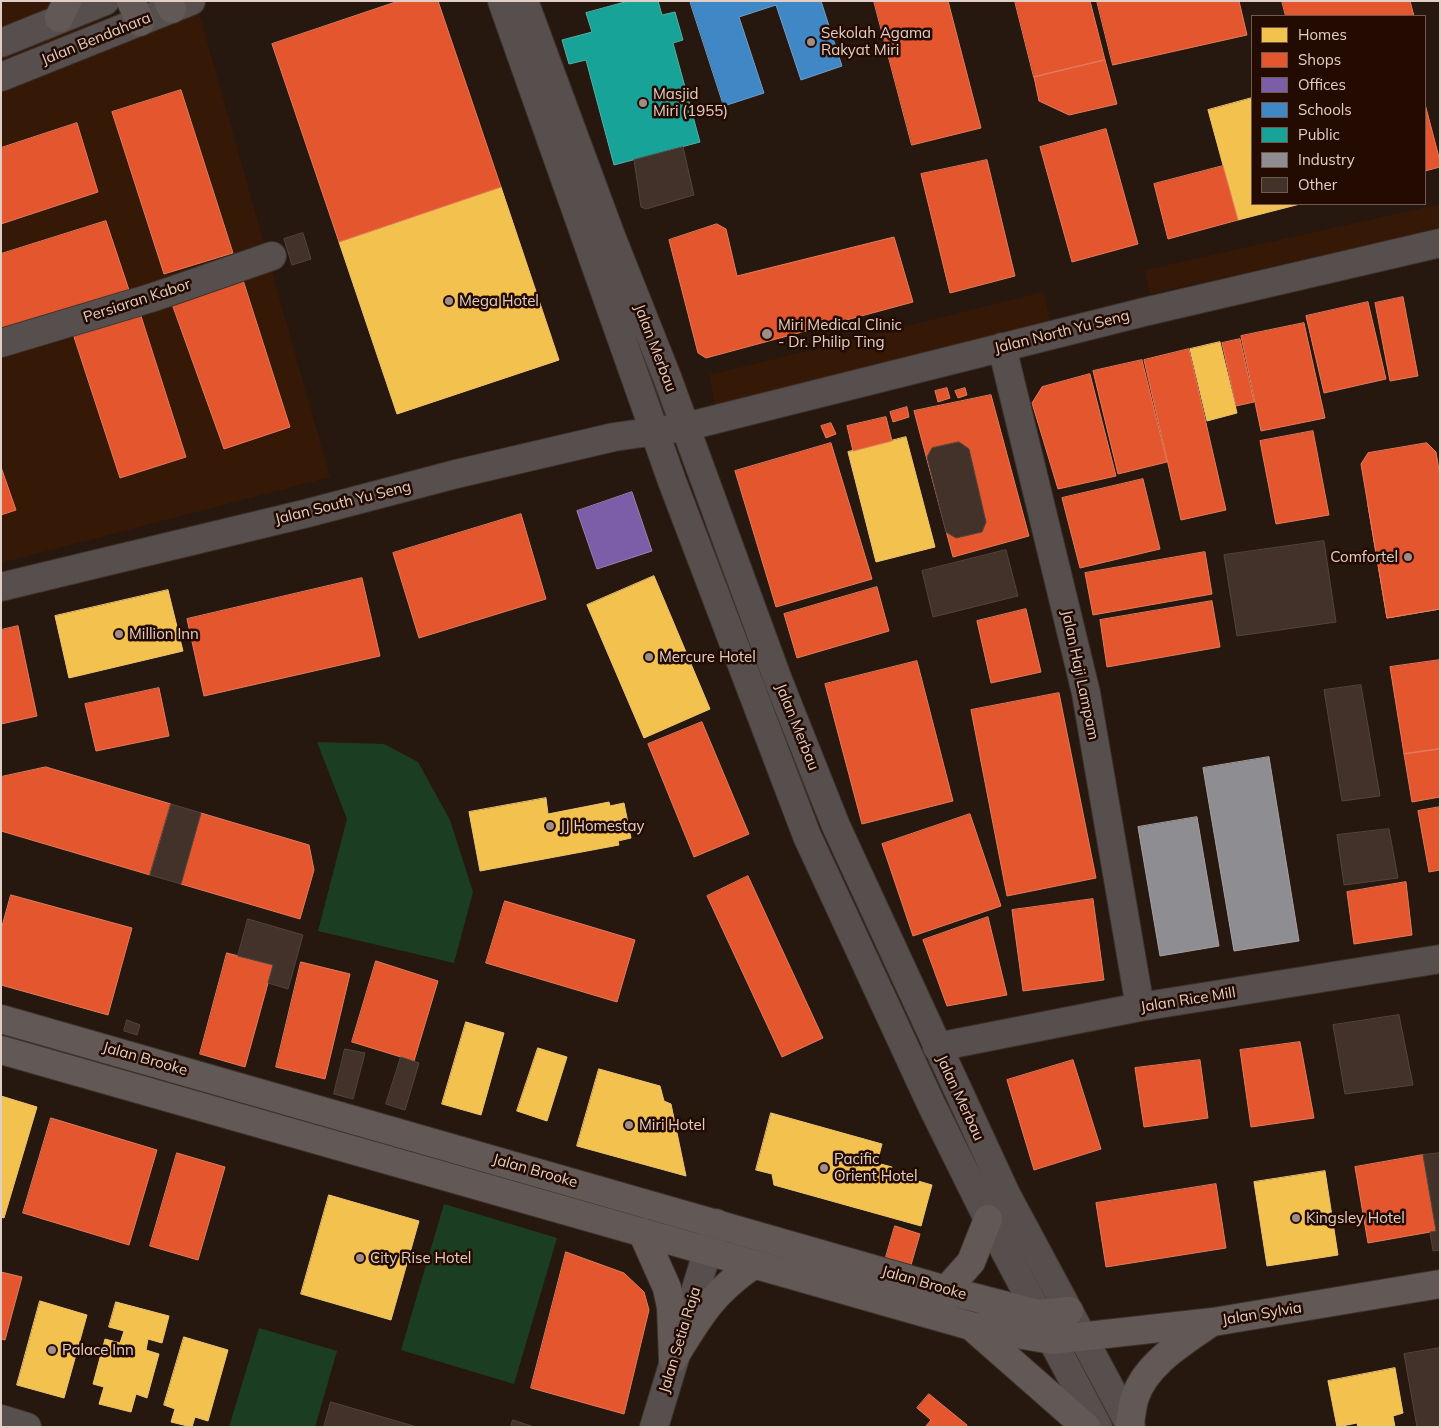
<!DOCTYPE html>
<style>
body{margin:0}
#map{position:relative;width:1441px;height:1428px;overflow:hidden;background:#26180f;font-family:Mulish,sans-serif}
canvas{display:block}
.frame{position:absolute;inset:0;border:2px solid #e1cec5;pointer-events:none}
.legend{position:absolute;left:1251px;top:15px;width:175px;height:190px;box-sizing:border-box;background:#240b01;border:1px solid #70594f;margin:0;padding:6px 9px;list-style:none;font-size:15px;color:#e1cec5}
.legend li{display:flex;align-items:center;gap:10px;height:25px}
.legend b{width:25px;border:1px solid #70594f}
</style>
<div id="map">
<canvas width="1441" height="1428"></canvas>
<div class="frame"></div>
<ul class="legend">
<li><b style="height:14px;background:#f2c14e"></b>Homes</li>
<li><b style="height:14px;background:#e4572e"></b>Shops</li>
<li><b style="height:14px;background:#7b5ea7"></b>Offices</li>
<li><b style="height:14px;background:#3f88c5"></b>Schools</li>
<li><b style="height:14px;background:#17a398"></b>Public</li>
<li><b style="height:14px;background:#8d8d92"></b>Industry</li>
<li><b style="height:14px;background:#423229"></b>Other</li>
</ul>
</div>
<script>
const ctx = document.querySelector('canvas').getContext('2d');
ctx.lineJoin = 'round';
function paint(path, color) { ctx.fillStyle = color; ctx.fill(path, 'evenodd'); }
function stroke(path, color, width, dash) { ctx.strokeStyle = color; ctx.lineWidth = width; ctx.lineCap = dash ? 'butt' : 'round'; ctx.setLineDash(dash || []); ctx.stroke(path); }
function drawText(font, color, halo, rows, align = 'center') {
  ctx.font = font + ' Mulish,sans-serif'; ctx.lineWidth = 5; ctx.setLineDash([]); ctx.textBaseline = 'middle'; ctx.strokeStyle = halo; ctx.fillStyle = color; for (const [text, x, y, turn = 0] of rows) {
    ctx.save(); ctx.translate(x, y); ctx.rotate((+turn || 0) * Math.PI / 180); ctx.textAlign = isNaN(turn) ? turn : align; if (halo) ctx.strokeText(text, 0, 0); ctx.fillText(text, 0, 0); ctx.restore();
  }
}
const built = new Path2D(`
 M1 1H94L114 46 198 10 330 477 1 563Z
 M1440 204V229L1150 294 1145 270Z
 M1043 292 1051 323 716 407 709 375Z`);
const green = new Path2D(`
 M317 742 384 744 418 762 450 820 473 892 454 963 318 931 347 819Z
 M444 1204 557 1238 514 1384 401 1350Z
 M259 1328 337 1351 315 1427H229Z`);
const homes = new Path2D(`
 M1252 98V204H1300L1238 220 1208 110Z
 M501 187 559 360 397 414 339 242Z
 M1220 342 1237 413 1207 421 1190 349Z
 M906 437 935 547 876 562 848 452Z
 M1440 490V609L1387 618 1368 505Z
 M654 576 710 709 644 738 587 605Z
 M168 590 183 651 69 678 55 616Z
 M546 798 548 814 609 802 610 806 624 803 631 838 618 841 619 845 480 871 469 812Z
 M466 1022 504 1033 481 1115 442 1104Z
 M538 1048 567 1057 547 1121 517 1111Z
 M599 1069 660 1086 664 1101 671 1104 686 1176 577 1146Z
 M1 1096 37 1107 4 1218 1 1217Z
 M771 1113 882 1144 877 1163 892 1167 890 1173 932 1185 921 1226 774 1185 772 1174 756 1170Z
 M1325 1171 1338 1255 1267 1266 1254 1182Z
 M329 1195 419 1221 391 1320 301 1294Z
 M40 1301 87 1315 64 1398 17 1385Z
 M116 1302 169 1316 162 1343 148 1339 146 1350 159 1354 147 1398 136 1394 131 1412 99 1404 104 1387 93 1384 105 1339 120 1343 124 1331 109 1327Z
 M184 1337 228 1350 208 1421 195 1417 192 1427 171 1422 175 1409 164 1405Z
 M1395 1368 1403 1413 1393 1416 1395 1427H1358L1357 1423 1337 1427 1328 1381Z`);
const shops = new Path2D(`
 M399 1H438L501 187 339 242 272 44Z
 M874 1H948L981 128 912 145Z
 M1015 1H1090L1105 60 1034 77Z
 M1097 1H1239L1247 35 1113 65Z
 M1282 1H1410L1414 16H1286Z
 M1105 60 1117 104 1069 115 1039 101 1034 77Z
 M181 90 233 253 164 274 112 112Z
 M1425 104 1440 161V167L1425 171Z
 M77 123 98 192 1 224V148Z
 M1106 129 1138 244 1072 262 1040 147Z
 M987 160 1015 276 950 293 921 174Z
 M1223 166 1238 220 1168 239 1154 184Z
 M106 221 129 290 1 329V254Z
 M717 224 726 229 737 276 894 237 913 302 706 358 698 353 669 240Z
 M243 280 290 427 224 449 172 304Z
 M1403 297 1418 376 1390 381 1375 303Z
 M1368 302 1386 379 1324 393 1306 316Z
 M141 316 186 457 120 478 74 337Z
 M1304 323 1325 418 1261 431 1241 336Z
 M1240 339 1254 402 1236 406 1222 343Z
 M1189 349 1226 510 1181 520 1144 360Z
 M1142 360 1167 462 1118 474 1093 371Z
 M1090 374 1116 476 1058 489 1032 403 1042 387Z
 M947 388 950 398 938 402 935 391Z
 M965 388 967 395 958 398 955 391Z
 M991 395 1029 536 953 557 914 411Z
 M907 407 909 417 893 422 890 412Z
 M886 417 892 441 853 451 847 426Z
 M831 423 836 434 826 438 821 426Z
 M1313 431 1329 515 1276 524 1260 441Z
 M831 443 872 579 776 607 735 471Z
 M1427 443 1436 452 1440 476V609L1387 618 1361 464 1368 453Z
 M1 467 16 510 1 515Z
 M1143 479 1160 549 1080 568 1062 498Z
 M521 514 546 599 419 638 393 553Z
 M1205 552 1212 594 1093 615 1085 573Z
 M362 578 380 656 204 696 187 619Z
 M877 587 889 631 797 658 784 614Z
 M1212 601 1220 647 1107 667 1100 620Z
 M1026 609 1041 672 991 683 977 621Z
 M18 626 37 716 1 724V630Z
 M1440 660V749L1404 754 1390 667Z
 M917 661 953 801 862 824 825 684Z
 M159 688 169 736 96 751 85 704Z
 M1059 693 1096 878 1007 896 971 710Z
 M702 722 749 834 694 857 648 744Z
 M1440 749V797L1412 802 1404 754Z
 M46 767 171 804 150 875 1 831V777Z
 M1440 807V870L1429 872 1418 811Z
 M201 813 309 845 314 870 300 919 181 884Z
 M970 814 1001 906 913 936 882 844Z
 M748 876 823 1038 782 1057 707 896Z
 M1406 882 1412 935 1354 944 1347 892Z
 M11 895 132 928 108 1015 1 985V930Z
 M1093 899 1104 980 1023 991 1012 910Z
 M505 901 635 940 617 1002 486 963Z
 M988 917 1007 995 947 1006 923 940Z
 M227 953 273 965 245 1067 200 1054Z
 M376 961 438 981 414 1061 352 1042Z
 M301 962 350 974 325 1079 276 1067Z
 M1300 1042 1314 1118 1251 1127 1240 1050Z
 M1073 1060 1101 1149 1034 1170 1007 1080Z
 M1200 1060 1208 1118 1144 1127 1135 1068Z
 M51 1118 157 1150 129 1245 23 1213Z
 M177 1153 225 1167 198 1260 150 1246Z
 M1423 1155 1436 1231 1368 1243 1355 1167Z
 M1216 1184 1226 1248 1106 1267 1096 1203Z
 M895 1226 920 1234 911 1265 886 1257Z
 M566 1252 624 1273 644 1292 649 1310 624 1414 531 1388Z
 M1 1272 22 1277 5 1340 1 1339Z
 M929 1394 967 1425 966 1427H925L931 1420 917 1408Z`);
const offices = new Path2D(`
 M632 492 652 551 597 569 577 511Z`);
const schools = new Path2D(`
 M690 1H821L842 66 801 80 776 5 739 17 764 93 724 106Z`);
const public = new Path2D(`
 M629 1H658L662 15 675 12 683 40 673 43 700 142 614 165 586 60 569 64 562 40 592 32 586 13Z`);
const industry = new Path2D(`
 M1269 757 1299 941 1234 951 1203 768Z
 M1197 817 1219 946 1160 956 1138 827Z`);
const building = new Path2D(`
 M683 147 694 195 646 209 641 207 634 160Z
 M303 233 311 259 292 265 284 239Z
 M959 442 969 449 986 522 982 532 956 538 946 532 927 457 932 448Z
 M1324 541 1336 622 1237 636 1224 555Z
 M1006 550 1018 596 933 617 922 571Z
 M1361 685 1380 796 1342 801 1324 690Z
 M171 804 201 813 181 884 150 875Z
 M1389 829 1398 878 1344 885 1337 835Z
 M248 919 303 935 288 989 268 983 273 965 238 956Z
 M1399 1015 1413 1085 1345 1094 1333 1025Z
 M127 1020 140 1025 137 1035 124 1031Z
 M345 1049 365 1053 353 1099 334 1094Z
 M401 1057 419 1063 405 1110 386 1104Z
 M1440 1153V1250L1433 1251 1430 1232 1436 1231 1423 1155Z
 M1440 1348V1427H1417L1404 1354Z
 M331 1402 417 1427H324Z
 M513 1420 534 1427H511Z`);
const minor = new Path2D(`
 M502 1 672 481 807 836 932 1106 988 1219 1098 1427
 M524 1 611 236 667 377 778 680 836 826 1006 1194 1131 1427
 M1 43 105 1
 M1 77 191 1
 M1 343 154 297 272 256
 M1002 347 1086 693 1140 1007
 M1 587 308 513 456 474 614 437 685 427 1144 312 1440 243
 M937 1047 1140 1007 1440 959
 M1 1419 27 1427
 M654 1427 716 1223`);
const major = new Path2D(`
 M131 1 140 22
 M168 1 172 9
 M59 18 67 1
 M1 1019 946 1290 1038 1314 1069 1311
 M1 1050 971 1326 1052 1340 1213 1322 1440 1284
 M642 1232 667 1288 671 1307 673 1359
 M946 1290 971 1262 988 1219
 M971 1326 1086 1427
 M673 1359C699 1317 711 1294 753 1265
 M1130 1425C1131 1416 1132 1406 1135 1397 1146 1364 1182 1343 1209 1324`);
const markers = [
 [811,42,5,"#a08e85"],
 [643,103,5,"#a08e85"],
 [449,301,5,"#a08e85"],
 [767,334,6,"#a08e85"],
 [1408,557,5,"#a08e85"],
 [119,634,5,"#a08e85"],
 [649,657,5,"#a08e85"],
 [550,826,5,"#a08e85"],
 [629,1125,5,"#a08e85"],
 [824,1168,5,"#a08e85"],
 [1296,1218,5,"#a08e85"],
 [360,1258,5,"#a08e85"],
 [52,1350,5,"#a08e85"]
];
const poiNames = [
 ["Sekolah Agama",821,33],
 ["Rakyat Miri",821,50],
 ["Masjid",653,94],
 ["Miri (1955)",653,111],
 ["Mega Hotel",459,301],
 ["Miri Medical Clinic",778,325],
 ["- Dr. Philip Ting",778,342],
 ["Comfortel",1398,557,"right"],
 ["Million Inn",129,634],
 ["Mercure Hotel",659,657],
 ["JJ Homestay",560,826],
 ["Miri Hotel",639,1125],
 ["Pacific",834,1159],
 ["Orient Hotel",834,1176],
 ["Kingsley Hotel",1306,1218],
 ["City Rise Hotel",370,1258],
 ["Palace Inn",62,1350]
];
const streetNames = [
 ["Jalan Bendahara",96,39,-22],
 ["Persiaran Kabor",137,301,-18],
 ["Jalan North Yu Seng",1062,332,-14],
 ["Jalan Merbau",655,348,69],
 ["Jalan South Yu Seng",343,503,-14],
 ["Jalan Haji Lampam",1080,675,78],
 ["Jalan Merbau",797,727,68],
 ["Jalan Rice Mill",1188,1000,-9],
 ["Jalan Brooke",145,1059,16],
 ["Jalan Merbau",960,1098,65],
 ["Jalan Brooke",535,1171,16],
 ["Jalan Brooke",924,1283,16],
 ["Jalan Sylvia",1262,1314,-9],
 ["Jalan Setia Raja",680,1340,-73]
];
paint(built, '#361807');
paint(green, '#1b3e22');
paint(homes, '#f2c14e');
stroke(homes, '#edc572', 1);
paint(shops, '#e4572e');
stroke(shops, '#e37b5b', 1);
paint(offices, '#7b5ea7');
stroke(offices, '#9a80b0', 1);
paint(schools, '#3f88c5');
stroke(schools, '#709dc5', 1);
paint(public, '#17a398');
stroke(public, '#54b0a6', 1);
paint(industry, '#8d8d92');
stroke(industry, '#a6a0a1', 1);
paint(building, '#423229');
stroke(building, '#51453e', 1);
stroke(minor, '#3e322a', 30);
stroke(major, '#3e322a', 30);
stroke(minor, '#564f4e', 28);
stroke(major, '#625956', 28);
for (const [x, y, r, color] of markers) { const dot = new Path2D(); dot.arc(x, y, r, 0, 2 * Math.PI); ctx.fillStyle = color; ctx.fill(dot); stroke(dot, '#240b01', 2); }
drawText('15px', '#e1cec5', '#240b01', poiNames, 'left');
drawText('15px', '#e1cec5', '#240b01', streetNames);
</script>
